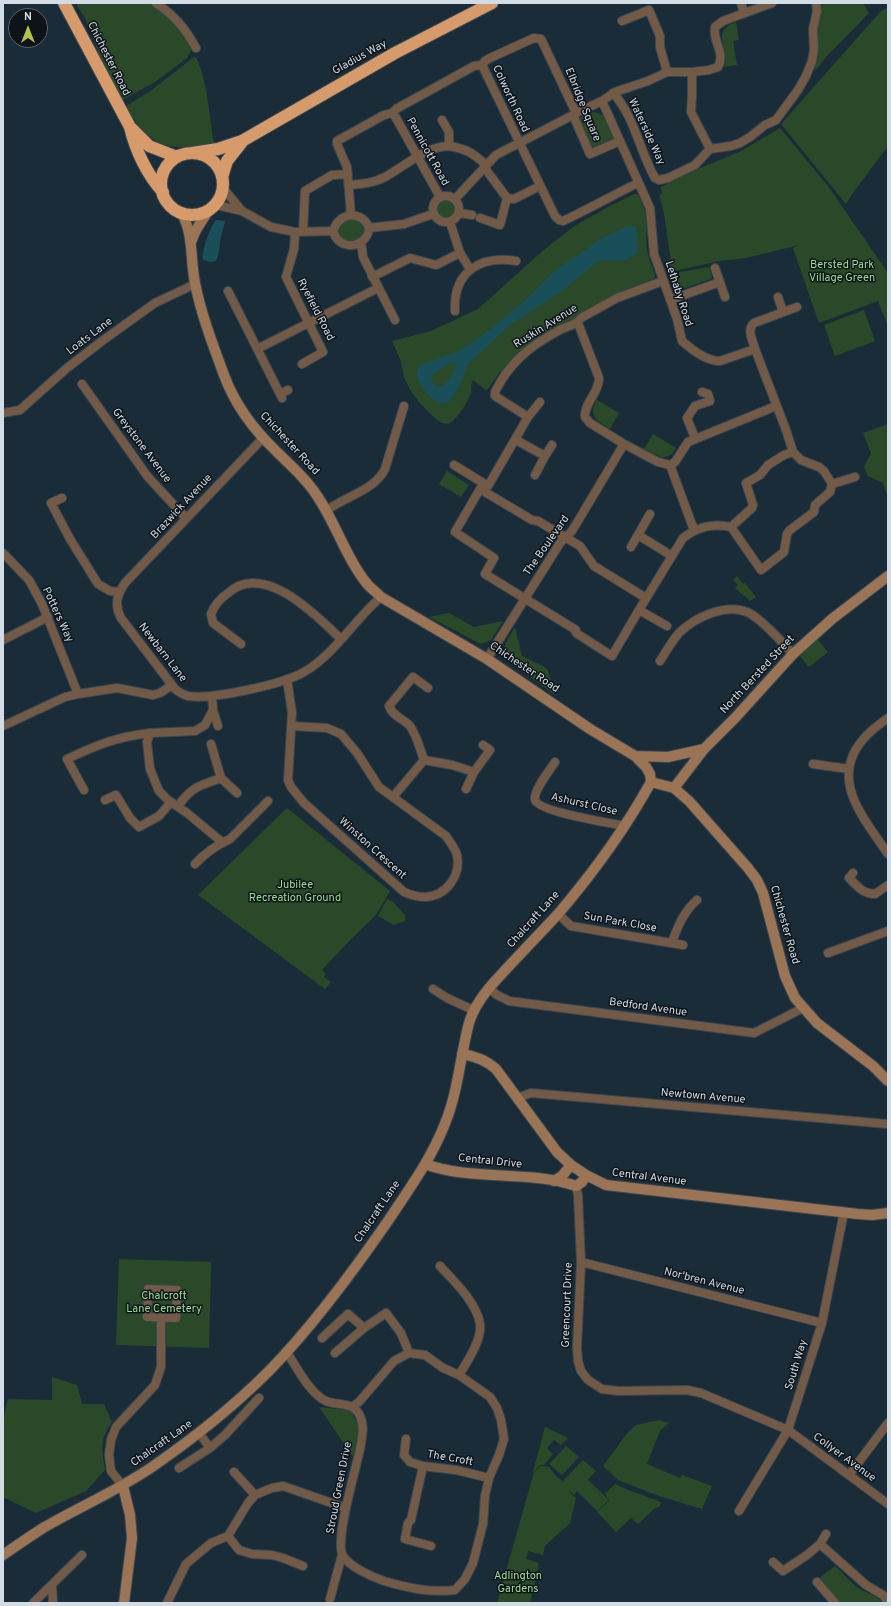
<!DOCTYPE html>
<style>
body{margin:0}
#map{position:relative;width:891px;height:1606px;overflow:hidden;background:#1b2c39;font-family:Overpass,sans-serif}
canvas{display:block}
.frame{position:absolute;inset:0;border:4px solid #d2dce4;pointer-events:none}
.north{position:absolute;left:8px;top:8px;width:40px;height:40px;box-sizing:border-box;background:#0c1319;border:1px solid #5b636a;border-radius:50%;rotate:0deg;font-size:11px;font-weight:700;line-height:16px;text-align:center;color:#d2dce4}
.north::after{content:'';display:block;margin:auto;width:14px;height:18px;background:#b4c24a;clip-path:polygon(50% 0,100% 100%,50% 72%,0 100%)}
</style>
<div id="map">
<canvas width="891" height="1606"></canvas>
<div class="frame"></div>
<div class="north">N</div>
</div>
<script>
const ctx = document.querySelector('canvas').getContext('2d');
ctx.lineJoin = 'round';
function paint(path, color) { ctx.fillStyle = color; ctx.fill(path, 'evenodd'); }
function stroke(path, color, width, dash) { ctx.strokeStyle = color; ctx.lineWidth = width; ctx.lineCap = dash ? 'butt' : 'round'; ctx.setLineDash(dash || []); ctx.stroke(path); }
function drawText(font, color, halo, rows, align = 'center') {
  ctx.font = font + ' Overpass,sans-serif'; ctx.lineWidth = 3; ctx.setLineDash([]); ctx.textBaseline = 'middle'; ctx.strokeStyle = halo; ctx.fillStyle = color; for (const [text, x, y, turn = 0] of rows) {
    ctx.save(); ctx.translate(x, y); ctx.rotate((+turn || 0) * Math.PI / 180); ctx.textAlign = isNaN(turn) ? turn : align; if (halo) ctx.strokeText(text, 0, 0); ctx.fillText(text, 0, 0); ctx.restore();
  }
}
const green = new Path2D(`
 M75 3H149L168 16 186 36 192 49 187 58 158 80 123 100 102 61 85 18Z
 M819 3H863L869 13 827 56 816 70 814 68 818 55 817 29Z
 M888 7V146L855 190 846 204 781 124 881 11Z
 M736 22 739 40 733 41 737 65 724 67C732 49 708 32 736 22Z
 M194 57H196C208 82 209 116 214 143 167 153 151 147 125 107L153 89Z
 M591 112C607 112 610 126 615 138L595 147H592L579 118Z
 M780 128 828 186 888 273V326L878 301 819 323 793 248 799 245 746 258 719 261 670 272 667 261 671 259C666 238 667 216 659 196L662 193 661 187 684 175 741 151Z
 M634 194H637C650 210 645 231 647 250 649 259 652 267 655 275L653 279 614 295 585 311 571 321 524 347 502 373 500 372 488 389 486 390 473 380C470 385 472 388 471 392 467 404 459 416 449 424L442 423 436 419 419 402 410 390 404 377 400 359 392 341 431 331 478 309 546 248 576 225 608 207Z
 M437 209a9 9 0 1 1 18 0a9 9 0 1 1-18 0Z
 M351 219 358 220 364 224 365 234C357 241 344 244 338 233L340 222Z
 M709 267 712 277 711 279 676 291 674 289 668 274Z
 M864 310 875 341 835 356 824 325Z
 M597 400 619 413 610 429C597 421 587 416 597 400Z
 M888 424V498L883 483 868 476 864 467 871 453 863 433Z
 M653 434 676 448 672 454 663 458 644 449Z
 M447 471 469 485 461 497 439 484Z
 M737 576 743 584 745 583 756 597 750 601 735 588 738 585 733 580Z
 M449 613 474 627 503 621 491 640 481 644 429 617Z
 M515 627 522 656 543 666 548 670 555 695 507 660C500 648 509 638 515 627Z
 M817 639 828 652 809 667 799 655Z
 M287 808 390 891 376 915 350 940 322 970 326 974 324 977 331 982 325 989 198 895Z
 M387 899 393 902 405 915V921L394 925 378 916Z
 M119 1259 211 1262 209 1348 116 1345Z
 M52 1377 77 1385 82 1404H104L112 1422C99 1441 102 1448 105 1470L86 1491 36 1513 3 1497C3 1471 0 1421 8 1399L52 1400Z
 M319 1407 347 1410 352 1413 357 1423 359 1430 353 1457Z
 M659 1420 669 1423 660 1431 647 1464 680 1478 682 1475 712 1486 702 1509 659 1496 618 1480 603 1466 628 1432 636 1425Z
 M545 1427 568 1438 561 1445 554 1440 547 1448 553 1454 544 1465H541L533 1472Z
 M566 1446 579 1457 562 1475 549 1464Z
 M583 1460 596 1471 586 1482 588 1480 608 1499 605 1494 615 1484 626 1489 661 1502 660 1506 654 1509 638 1524 631 1518 616 1532 597 1512 609 1501V1500L597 1511 577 1491 574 1495 569 1490 571 1494 576 1498 570 1523 545 1546 543 1555 528 1551 526 1559 539 1563 530 1603H497L534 1472 541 1466 549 1467 557 1477 563 1481Z
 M835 1566C843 1573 850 1582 858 1588 867 1594 876 1594 883 1603H839L818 1579Z`);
const water = new Path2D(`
 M216 220 225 221C224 227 222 232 221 237 219 245 220 253 216 261L211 262 203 260C201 252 210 227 216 220Z
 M627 226H636L638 252 627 260 598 261 561 292 511 324 468 364 459 387 448 403 439 404 429 396 419 382 416 373 420 365 459 351 488 331 527 299 557 269 602 238ZM457 362C454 372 448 387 436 387L431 379C435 370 442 370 449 363Z`);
const street = new Path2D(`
 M156 3C175 16 185 28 196 48
 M741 3 744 13
 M622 21 649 10 660 36V47L667 72
 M482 65 485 61 490 58 534 38 541 39 576 113 573 115 590 154 620 141
 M692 72V96L691 112 710 149
 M613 93C635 117 639 150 655 178L659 180 668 178 695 165 710 149 731 146 740 143 750 137 765 125 776 120 798 90 806 76 812 61 814 50 813 29 817 11 816 3
 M602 101 650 208 654 254 677 319 682 341C692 350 706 361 720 361L755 349 786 430 793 452
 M392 113 396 109 474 66 482 65 555 216 559 220 563 221C589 209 613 195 638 183
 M576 113 602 101 615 92 648 81 667 72H692L709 70 718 67C726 53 712 41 715 27L723 21 772 3
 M449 146C467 149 473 153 486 165
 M349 185C362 184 374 183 385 177 407 165 424 147 449 146V132L442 120
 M223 188 242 211
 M433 209a13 13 0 1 1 26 0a13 13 0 1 1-26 0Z
 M507 198 514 199 540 186
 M455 199 496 155 573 115
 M216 205 242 211 271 227 295 232 334 231
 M459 213 472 215
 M351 215 347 167 337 144V141L384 115 392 113 395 116 440 197
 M351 215C360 216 366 219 369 228 368 243 350 251 338 240 327 229 340 217 351 215Z
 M480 218 500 225 507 198 484 167
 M450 222 460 253 470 269
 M369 228 404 224 433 214
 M295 232 294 249 286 277 323 352 302 364
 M303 232 305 191 332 175 348 174
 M361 242 363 257 395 320
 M715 268 725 297
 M372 277 410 258 436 265 460 253
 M228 291 282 398
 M778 297 783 312
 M670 300 720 282
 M455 311C453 272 480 255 516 261
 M578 323 599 378C599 393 584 403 585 417L590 423 624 444 658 462 670 465 675 462 688 442 776 406
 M257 349 378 288
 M755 349C753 340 746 330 754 323L797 307
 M82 384 148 477 186 518
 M280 394 288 390
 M3 413 20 410 67 368 102 341 155 303 195 284
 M528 417 495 396V392C509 363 530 346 558 331 566 326 576 326 581 318L617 298 663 281
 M263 438 125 583C117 595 114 605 121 618L175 689C179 692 183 695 188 696 211 700 284 684 304 672 334 655 355 619 381 597
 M695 438 687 418 695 406 710 401 708 394 702 392
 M516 440 545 456 552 445
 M454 465 488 486
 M670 465 694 530
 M535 475 545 456
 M832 484 855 477
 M480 489 455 532 494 558 485 574 576 630V633L612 656 639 610 667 626
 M480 489 532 520 538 521 580 546 594 566 646 598
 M480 489 488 486 528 417 540 402
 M62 498 51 503 70 539 98 584 110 591 118 592
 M326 511C345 496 374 491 385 469L404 406
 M638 535 672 556
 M631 547 650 514
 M3 553 29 580 42 604 78 694
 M639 610 683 538C698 527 712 523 731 527L761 570 784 552 787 534 790 530 814 512 815 505 830 492 832 484 824 471 819 467 801 460 793 452 784 455 768 465 760 475 746 483 753 505 752 508 731 527
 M3 640 48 617
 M241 644 213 623 211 614C214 606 221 598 228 593 264 561 316 615 341 639
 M487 659 560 543 572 531 624 444
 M660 661C666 652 671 642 679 633 694 618 725 603 747 612 760 617 783 643 793 654
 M287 679 292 713 288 780 291 787 304 803 404 892C411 895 418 897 425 897 447 896 461 875 457 855 455 848 450 842 446 836L379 787 357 753 341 734 327 728 292 726
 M212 696 213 710 218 726
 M213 710 205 725 195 731 150 733 147 742 150 769 159 791 168 800 187 813 222 842
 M888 718C881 723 873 729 867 735 826 777 863 817 888 854
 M3 726 65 697 78 694 117 688 153 695 160 693 172 685
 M424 760C420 749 417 736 410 726 404 719 392 716 389 706L413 677 428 688
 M555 762C550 770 533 791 535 800 539 812 611 823 625 826
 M813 764 849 769
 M221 778 237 793
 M466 789 474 772 490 750 483 745
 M84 790 67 759C97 745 116 737 150 733
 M393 797 424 760 452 765 474 772
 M105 800 116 795 130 818 139 827 159 816 171 802
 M178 806C192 786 200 786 221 778L211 744
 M195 864C205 853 217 845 230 839L268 801
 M853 873 849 878C857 886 863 894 875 894L888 885
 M558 914 571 926 683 945
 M672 943C677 927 684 911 697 900
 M828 953 888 931
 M489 988 497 995 509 1001 754 1033 803 1008
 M433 989 447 998 473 1010
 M517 1098 531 1093 888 1124
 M576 1186 578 1195 581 1262 577 1348 578 1361 581 1371 588 1380 602 1389 618 1391 687 1390 701 1393 788 1430 888 1504
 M581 1262 822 1323
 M440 1266C454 1281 477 1303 480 1324 482 1340 467 1362 459 1375
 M148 1289 177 1290 176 1318 147 1317Z
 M322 1338 348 1314 364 1328
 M286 1351C296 1366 310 1394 326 1401 337 1406 354 1401 360 1416 365 1427 362 1437 360 1449 356 1469 334 1541 343 1556 350 1567 372 1577 384 1581 408 1588 430 1593 455 1590L465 1579 473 1563 483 1524 485 1496 489 1478 499 1455 504 1439 501 1420 497 1408 490 1397 459 1375 443 1368 425 1355 409 1353 394 1361 359 1402 352 1407
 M335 1353 364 1328 386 1313 401 1333 409 1353
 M199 1433 210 1448
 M406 1439 404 1455 410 1462 423 1466 456 1470 489 1478
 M423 1466 411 1520 408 1523 405 1539 431 1546
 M179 1468 210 1448 225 1435 259 1398
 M234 1472 255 1495
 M849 1475 888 1423
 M123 1486 111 1471 109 1455 111 1440 116 1427 155 1385 161 1367V1318
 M739 1511 788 1430 822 1323 844 1212
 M228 1536 239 1550 252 1554 272 1555 283 1558 303 1566
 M820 1544 826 1534
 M773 1562 783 1571 807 1555 820 1544 866 1585 883 1595 888 1602
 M817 1582 835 1603
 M52 1585 53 1603
 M330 1599 342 1555
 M33 1603 82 1555
 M167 1603 186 1564 211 1543 228 1536 248 1503 255 1495 272 1488 283 1486 346 1508`);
const secondary = new Path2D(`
 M181 212C194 234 190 259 195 283 201 314 213 345 224 375 235 405 254 430 276 451 288 463 300 473 310 486 334 516 344 556 368 585 372 589 377 593 381 597L487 659 590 729 635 756 646 767 650 774 651 782
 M191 242 196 230 208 211
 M635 756 668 757 704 749
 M651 782 674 788 689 801 748 868 757 880 763 893 785 976 795 998 817 1023 873 1066 888 1081
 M674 788 704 749 735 718 793 654 832 619 888 576
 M462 1054C475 1056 486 1060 496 1069L557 1152 571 1165 586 1175 606 1185 858 1214 872 1215 888 1213
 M425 1164C471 1181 529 1170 576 1186L582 1182 586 1175
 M554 1181 562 1176 571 1165
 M123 1486 130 1515 132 1538 124 1603
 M3 1555C16 1546 29 1537 43 1528 79 1507 117 1491 152 1467 194 1438 233 1407 269 1371 312 1327 355 1269 390 1218 409 1189 431 1159 444 1126 458 1093 460 1057 469 1023 473 1009 480 999 489 988 511 963 535 939 558 914 593 873 625 829 651 782`);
const highway = new Path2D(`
 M64 3 130 127C135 149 147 175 163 192
 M131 128 149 146 177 157
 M192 153 218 149 242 141 395 53 492 3
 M161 184a31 31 0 1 1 62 0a31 31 0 1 1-62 0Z
 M222 177 227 161 242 142`);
const streetNames = [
 ["Gladius Way",360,58,-29],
 ["Chichester Road",108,59,63],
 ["Colworth Road",510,99,65],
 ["Elbridge Square",582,105,68],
 ["Waterside Way",646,132,65],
 ["Pennicott Road",427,152,61],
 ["Lethaby Road",678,294,72],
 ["Ryefield Road",315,310,63],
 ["Ruskin Avenue",546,327,-32],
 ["Loats Lane",90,337,-37],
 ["Chichester Road",289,444,47],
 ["Greystone Avenue",141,446,53],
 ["Brazwick Avenue",182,507,-47],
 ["The Boulevard",547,546,-55],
 ["Potters Way",57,615,65],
 ["Newbarn Lane",162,653,52],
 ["Chichester Road",524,668,34],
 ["North Bersted Street",758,675,-47],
 ["Ashurst Close",584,805,13],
 ["Winston Crescent",372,849,42],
 ["Chalcraft Lane",534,920,-48],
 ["Sun Park Close",620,923,10],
 ["Chichester Road",784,925,74],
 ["Bedford Avenue",648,1008,8],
 ["Newtown Avenue",703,1097,5],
 ["Central Drive",490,1162,6],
 ["Central Avenue",649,1178,7],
 ["Chalcraft Lane",378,1212,-56],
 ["Nor'bren Avenue",704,1282,14],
 ["Greencourt Drive",568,1305,-88],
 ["South Way",797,1365,-73],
 ["Chalcraft Lane",162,1444,-35],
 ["Collyer Avenue",844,1458,36],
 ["The Croft",450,1459,10],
 ["Stroud Green Drive",340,1488,-79]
];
const parkNames = [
 ["Bersted Park",842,266],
 ["Village Green",842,279],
 ["Jubilee",295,886],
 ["Recreation Ground",295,899],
 ["Chalcroft",164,1297],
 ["Lane Cemetery",164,1310],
 ["Adlington",518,1577],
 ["Gardens",518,1590]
];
paint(green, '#2a4928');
paint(water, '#184f58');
stroke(street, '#384854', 10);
stroke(secondary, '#384854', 12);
stroke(highway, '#384854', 14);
stroke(street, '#735a47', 8);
stroke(secondary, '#9b7456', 10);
stroke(highway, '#d79a6b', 12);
drawText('11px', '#d2dce4', '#0c1319', streetNames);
drawText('11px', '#98e094', '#0c1319', parkNames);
</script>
